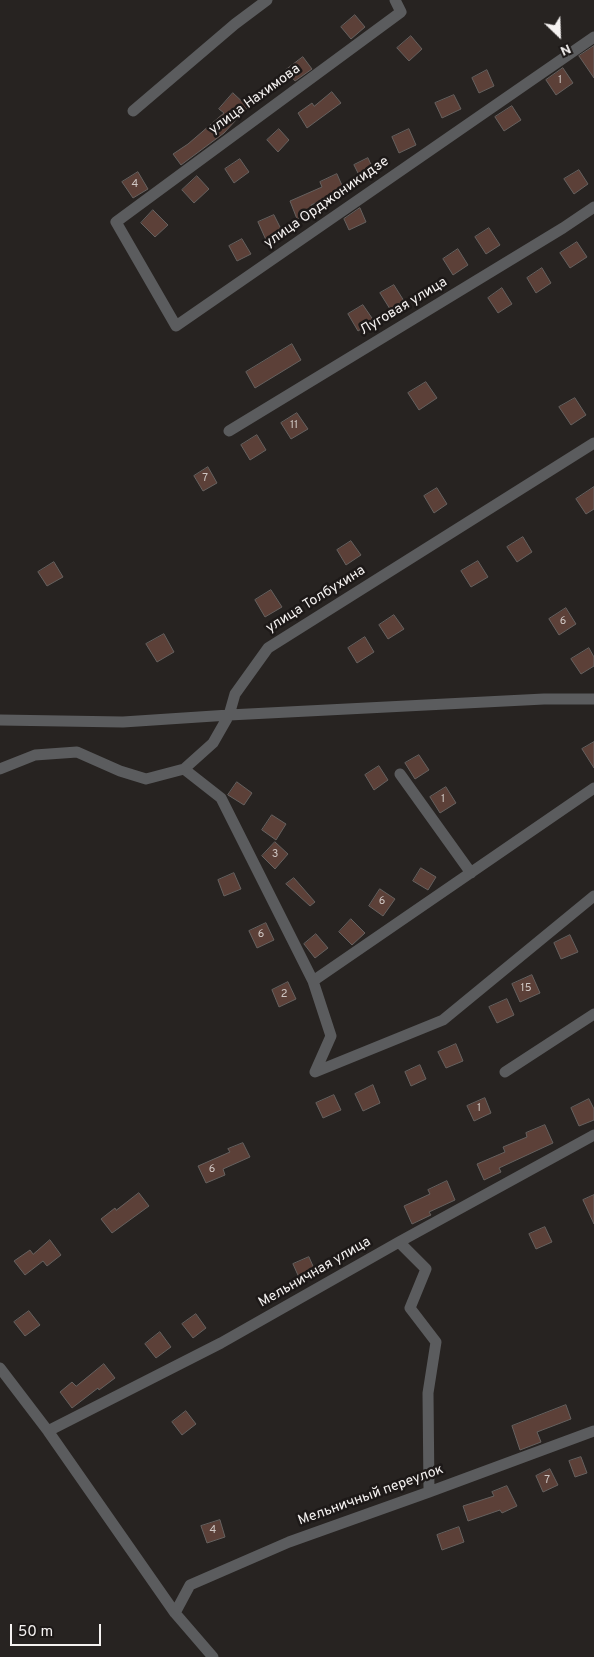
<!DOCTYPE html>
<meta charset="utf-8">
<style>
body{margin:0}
#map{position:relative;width:594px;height:1657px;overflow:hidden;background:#272321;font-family:Overpass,sans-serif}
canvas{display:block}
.north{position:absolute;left:534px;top:10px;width:50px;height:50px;-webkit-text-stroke:4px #1d1918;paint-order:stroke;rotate:156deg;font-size:14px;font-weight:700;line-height:20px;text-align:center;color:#f5f2f1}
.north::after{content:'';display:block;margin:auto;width:18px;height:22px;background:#f5f2f1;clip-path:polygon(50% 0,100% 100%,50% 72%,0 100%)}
.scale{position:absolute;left:10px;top:1624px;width:91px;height:22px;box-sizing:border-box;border:2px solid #f5f2f1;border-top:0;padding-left:6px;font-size:15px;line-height:18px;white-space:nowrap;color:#f5f2f1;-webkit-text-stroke:4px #1d1918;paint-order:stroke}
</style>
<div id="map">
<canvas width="594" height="1657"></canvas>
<div class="north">N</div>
<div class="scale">50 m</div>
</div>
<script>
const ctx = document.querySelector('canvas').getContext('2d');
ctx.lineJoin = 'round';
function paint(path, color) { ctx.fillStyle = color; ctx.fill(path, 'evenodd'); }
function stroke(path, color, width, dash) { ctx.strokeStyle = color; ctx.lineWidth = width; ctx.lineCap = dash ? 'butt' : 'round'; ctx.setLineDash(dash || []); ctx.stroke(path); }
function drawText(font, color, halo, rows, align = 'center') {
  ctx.font = font + ' Overpass,sans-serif'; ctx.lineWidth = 5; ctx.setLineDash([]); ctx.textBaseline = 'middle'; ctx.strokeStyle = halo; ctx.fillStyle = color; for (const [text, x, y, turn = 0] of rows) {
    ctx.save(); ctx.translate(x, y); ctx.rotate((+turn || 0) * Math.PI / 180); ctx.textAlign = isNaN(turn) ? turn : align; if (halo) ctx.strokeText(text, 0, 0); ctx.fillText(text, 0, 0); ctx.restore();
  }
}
const building = new Path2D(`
 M355 15 365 27 351 39 341 27Z
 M411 36 422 49 409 61 397 48Z
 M594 46V78L579 56Z
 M303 57 312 69 295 81 286 70Z
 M563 68 573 83 556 95 546 80Z
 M487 70 494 86 479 93 472 78Z
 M332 92 341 103 307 128 298 113 312 103 314 106Z
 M233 93 248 107 224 133 181 165 173 154 188 144 224 113 219 109Z
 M454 95 461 109 442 118 435 103Z
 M512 106 521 120 504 131 495 117Z
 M279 129 289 140 278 152 267 140Z
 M409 129 416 145 399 153 392 137Z
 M368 158 375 173 361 179 354 165Z
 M240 159 249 172 234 183 225 169Z
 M579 170 588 184 574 194 564 179Z
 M138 172 148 189 133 198 122 182Z
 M337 174 344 190 311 205 314 212 297 219 290 201 322 187 320 182Z
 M197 176 209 189 194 203 182 190Z
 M360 208 366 222 349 230 344 219Z
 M153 210 168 225 155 237 141 223Z
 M274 215 283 233 266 240 258 222Z
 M489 228 500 245 486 254 475 237Z
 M242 239 251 254 237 261 229 246Z
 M577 242 587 257 570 268 560 253Z
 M458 249 468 265 453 275 443 259Z
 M542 268 551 283 536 293 527 278Z
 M394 285 404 301 390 309 380 293Z
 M502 288 512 304 498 313 488 298Z
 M363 305 374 321 358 331 348 314Z
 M292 344 301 360 255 388 246 372Z
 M426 382 437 398 419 410 408 393Z
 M575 398 586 415 571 425 559 407Z
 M297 413 308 429 291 439 281 423Z
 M257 435 266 450 250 460 241 445Z
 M208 467 217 483 203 491 194 476Z
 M594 487V509L586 514 576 499Z
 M437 488 447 504 434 513 424 496Z
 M523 537 532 552 517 562 507 547Z
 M351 541 361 555 346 565 337 550Z
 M478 561 488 577 471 587 461 571Z
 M54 562 63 577 47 586 38 572Z
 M271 590 282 607 265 617 255 600Z
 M566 608 576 624 559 635 549 619Z
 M394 615 404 629 388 639 379 625Z
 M164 634 174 652 157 662 146 644Z
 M365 637 374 652 357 663 348 648Z
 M589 648 594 657V666L581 674 571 659Z
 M594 742V768L582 749Z
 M419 755 429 770 415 779 405 763Z
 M379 766 388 780 374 790 365 775Z
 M237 782 252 793 244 805 228 795Z
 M446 787 456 803 440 813 430 797Z
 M272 815 286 824 276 840 262 830Z
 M275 842 288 854 275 869 262 856Z
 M421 868 436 877 428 890 413 881Z
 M234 873 241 889 224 896 218 880Z
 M294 878 315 902 310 906 286 884Z
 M380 889 395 899 383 916 369 906Z
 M351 919 365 933 352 945 339 932Z
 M266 923 274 940 257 948 249 931Z
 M316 934 328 948 315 958 304 944Z
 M570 935 578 952 561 959 554 943Z
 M532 975 540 993 520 1002 512 984Z
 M288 982 296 999 279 1007 272 990Z
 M507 999 514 1015 497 1023 489 1007Z
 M456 1044 463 1061 446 1068 438 1052Z
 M420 1065 426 1079 411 1086 405 1072Z
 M373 1085 380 1103 363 1111 355 1094Z
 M334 1095 341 1110 323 1118 316 1103Z
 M485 1098 491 1113 474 1121 467 1106Z
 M589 1099 594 1109V1120L579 1126 571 1108Z
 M545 1125 553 1143 499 1168 501 1172 484 1180 477 1164 505 1152 503 1147 527 1137 526 1133Z
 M243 1143 250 1157 223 1169 225 1175 206 1183 198 1166 230 1152 228 1149Z
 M447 1181 455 1200 429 1212 431 1215 412 1224 404 1206 430 1194 428 1190Z
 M139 1193 149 1206 112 1233 101 1219 115 1208 116 1210Z
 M594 1195V1224L583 1200Z
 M545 1227 552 1242 536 1249 529 1234Z
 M50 1240 61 1255 47 1266 43 1261 25 1275 14 1261 30 1250 33 1254Z
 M309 1257 317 1275 301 1282 293 1264Z
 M29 1311 40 1325 25 1336 14 1322Z
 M196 1314 206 1328 193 1338 182 1324Z
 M160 1332 171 1347 156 1358 145 1344Z
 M104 1364 115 1378 99 1390 98 1388 72 1408 60 1392 72 1382 76 1386Z
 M566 1405 571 1419 537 1432 541 1442 520 1450 512 1426Z
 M186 1411 196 1424 182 1435 172 1422Z
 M581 1457 587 1473 575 1477 569 1461Z
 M550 1469 558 1485 543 1492 536 1476Z
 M507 1486 517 1506 502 1513 500 1510 468 1521 463 1506 494 1496 492 1492Z
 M220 1520 225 1537 207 1543 201 1526Z
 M459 1527 464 1542 442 1550 437 1535Z`);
const minor = new Path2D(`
 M395 0 401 12 116 222 176 326 594 37
 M133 111 235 24 267 0
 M229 431 563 228 594 207
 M0 720 123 722 229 715 544 699H594
 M0 769 35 755 77 752 120 771 146 779 184 769 213 743 229 715 235 694 268 648 594 443
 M184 769 221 798 313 981 594 788
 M400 774 471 873
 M313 981 331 1036 315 1072 443 1020 594 896
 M505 1072 594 1014
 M399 1242 426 1269 410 1308 436 1342 428 1393 429 1492
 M0 1368 48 1431 175 1613 213 1657
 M48 1431 221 1343 399 1242 594 1135
 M175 1613 190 1585 289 1542 429 1492 594 1431`);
const numberNames = [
 ["1",560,81],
 ["4",135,185],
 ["11",294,426],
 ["7",205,479],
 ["6",563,622],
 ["1",443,800],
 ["3",275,855],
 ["6",382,902],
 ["6",261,935],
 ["15",526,989],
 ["2",284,995],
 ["1",479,1109],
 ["6",212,1170],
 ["7",547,1481],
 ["4",213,1531]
];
const streetNames = [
 ["улица Нахимова",255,100,-36],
 ["улица Орджоникидзе",327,203,-35],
 ["Луговая улица",404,307,-31],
 ["улица Толбухина",316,600,-32],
 ["Мельничная улица",315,1273,-30],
 ["Мельничный переулок",371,1496,-20]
];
paint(building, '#5c4038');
stroke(building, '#66615f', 1);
stroke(minor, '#5b5c5e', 11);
drawText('11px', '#cfc6c3', null, numberNames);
drawText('14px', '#f5f2f1', '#1d1918', streetNames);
</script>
